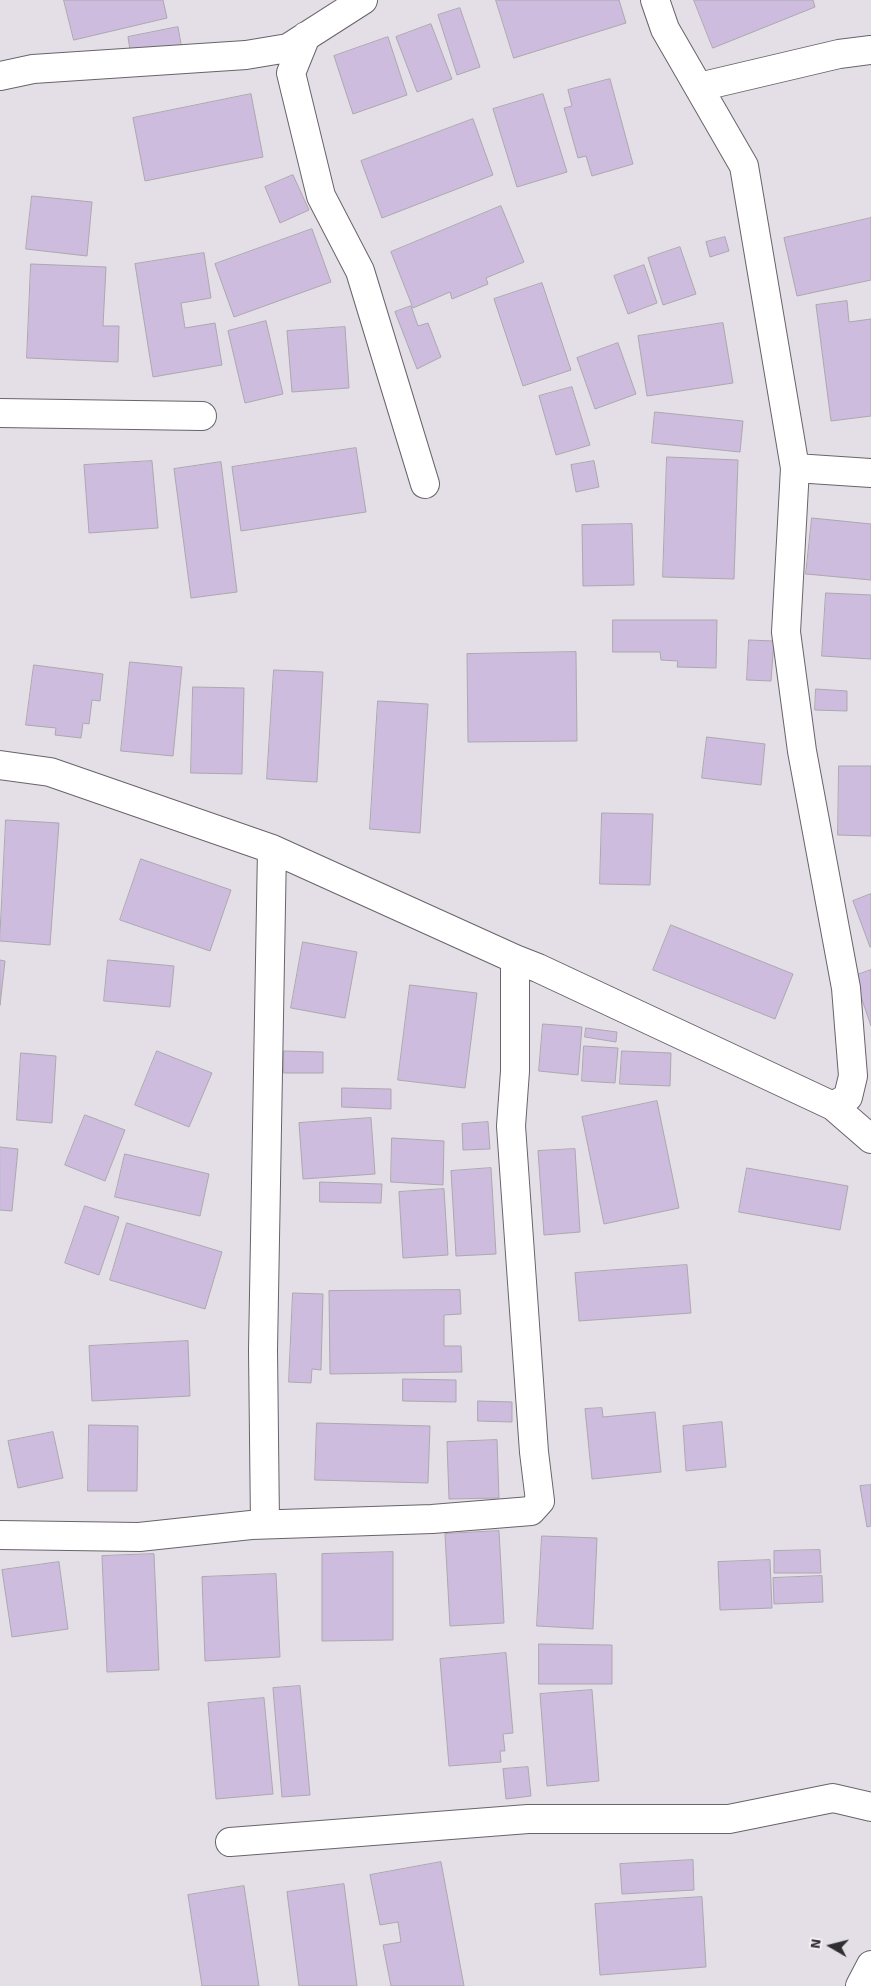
<!DOCTYPE html>
<style>
body{margin:0}
#map{position:relative;width:871px;height:1986px;overflow:hidden;background:#e4dfe6;font-family:Signika,sans-serif}
canvas{display:block}
.north{position:absolute;left:806px;top:1921px;width:50px;height:50px;-webkit-text-stroke:4px #f1edf3;paint-order:stroke;rotate:278deg;font-size:14px;font-weight:700;line-height:20px;text-align:center;color:#302e31}
.north::after{content:'';display:block;margin:auto;width:18px;height:22px;background:#302e31;clip-path:polygon(50% 0,100% 100%,50% 72%,0 100%)}
</style>
<div id="map">
<canvas width="871" height="1986"></canvas>
<div class="north">N</div>
</div>
<script>
const ctx = document.querySelector('canvas').getContext('2d');
ctx.lineJoin = 'round';
function paint(path, color) { ctx.fillStyle = color; ctx.fill(path, 'evenodd'); }
function stroke(path, color, width, dash) { ctx.strokeStyle = color; ctx.lineWidth = width; ctx.lineCap = dash ? 'butt' : 'round'; ctx.setLineDash(dash || []); ctx.stroke(path); }
const building = new Path2D(`
 M64 0H163L167 18 74 40Z
 M496 0H619L626 23 514 58Z
 M694 0H813L815 7 713 48Z
 M460 8 480 67 457 75 438 15Z
 M431 24 452 79 417 92 396 37Z
 M178 27 183 55 131 56 128 37Z
 M388 37 407 95 353 114 334 56Z
 M610 79 633 164 592 176 586 156 578 158 564 108 572 106 568 90Z
 M251 94 263 157 145 181 133 118Z
 M543 94 567 172 517 187 493 109Z
 M473 119 493 175 382 218 361 161Z
 M293 175 309 210 280 223 265 187Z
 M32 196 92 202 87 256 26 249Z
 M501 206 524 262 486 278 488 284 452 299 450 292 413 308 391 252Z
 M871 218V280L797 296 784 238Z
 M312 229 331 282 234 317 215 264Z
 M725 237 729 251 710 257 706 242Z
 M680 247 696 294 663 305 648 258Z
 M204 253 211 298 181 303 185 328 215 323 222 365 153 377 135 264Z
 M31 264 106 267 103 326H119L118 362 27 358Z
 M644 265 657 303 628 314 614 276Z
 M542 283 571 370 523 386 494 299Z
 M847 301 849 322 871 319V416L831 421 816 305Z
 M411 306 418 326 428 323 441 357 417 369 395 312Z
 M266 321 283 394 245 403 228 331Z
 M723 323 733 383 647 396 638 336Z
 M345 327 349 388 292 392 287 331Z
 M618 343 636 394 595 409 577 358Z
 M572 387 590 445 556 455 539 396Z
 M655 412 743 421 740 452 652 443Z
 M356 448 366 512 241 531 232 467Z
 M667 457 738 460 734 579 663 577Z
 M152 461 158 528 89 533 84 465Z
 M594 461 599 487 576 492 571 465Z
 M221 462 237 592 191 598 174 469Z
 M812 518 871 524V580L806 574Z
 M632 524 634 585 583 586 582 525Z
 M826 593 871 595V659L822 656Z
 M613 620H717L716 668 677 667 678 661 661 660 660 652H613Z
 M749 640 774 641 771 681 747 680Z
 M576 652 577 741 468 742 467 654Z
 M130 662 182 667 173 756 121 751Z
 M34 665 103 674 100 701 92 700 89 724 83 723 81 738 55 735 56 728 26 725Z
 M274 670 323 672 317 782 267 779Z
 M193 687 244 688 242 774 191 773Z
 M816 689 847 691V711L815 710Z
 M378 701 428 704 420 833 370 829Z
 M707 737 765 744 761 785 702 778Z
 M839 766H871V836L838 835Z
 M602 813 653 814 650 885 600 884Z
 M6 820 59 823 50 945 0 941Z
 M141 859 231 890 210 951 120 920Z
 M871 894V947H870L853 901Z
 M671 925 793 974 775 1019 653 970Z
 M303 942 357 952 345 1018 291 1008Z
 M0 960 5 961 0 1005Z
 M108 960 174 966 170 1007 104 1001Z
 M871 970V1026L854 976Z
 M410 985 477 993 465 1088 398 1080Z
 M543 1024 582 1027 578 1075 539 1071Z
 M586 1028 617 1032 616 1042 585 1037Z
 M584 1046 618 1048 615 1083 582 1081Z
 M157 1051 212 1073 189 1127 135 1105Z
 M284 1051 323 1052V1073H284Z
 M622 1051 671 1053 670 1086 620 1084Z
 M21 1053 56 1056 52 1123 17 1120Z
 M342 1088 391 1089V1109L342 1107Z
 M657 1101 679 1208 604 1224 582 1117Z
 M85 1115 125 1130 105 1181 65 1165Z
 M371 1118 375 1174 303 1179 299 1123Z
 M488 1122 490 1149 463 1150 462 1124Z
 M392 1138 444 1141 443 1185 391 1182Z
 M0 1147 18 1149 12 1211 0 1210Z
 M575 1149 580 1232 544 1235 538 1151Z
 M125 1154 209 1174 200 1216 115 1197Z
 M491 1168 496 1254 456 1256 451 1171Z
 M747 1168 848 1186 840 1230 739 1212Z
 M320 1182 382 1184 381 1203 320 1202Z
 M444 1189 448 1255 403 1258 399 1192Z
 M85 1206 119 1217 99 1275 65 1263Z
 M127 1223 222 1252 205 1309 110 1280Z
 M687 1265 691 1313 579 1321 575 1273Z
 M460 1290 461 1314 444 1315V1346H461L462 1372 330 1374 329 1291Z
 M293 1293 323 1294 321 1370 312 1369 311 1383 289 1382Z
 M188 1341 190 1396 92 1401 89 1346Z
 M403 1379 456 1380V1402L403 1401Z
 M478 1401 512 1402V1422L478 1421Z
 M602 1408 603 1417 655 1412 661 1472 592 1479 585 1409Z
 M722 1422 726 1467 686 1471 683 1426Z
 M317 1423 430 1426 428 1483 315 1480Z
 M89 1425 138 1426 137 1491H88Z
 M53 1432 63 1478 18 1488 8 1441Z
 M497 1440 499 1498 449 1499 447 1442Z
 M871 1485V1526L867 1527 860 1486Z
 M499 1531 504 1623 450 1626 445 1534Z
 M542 1536 597 1538 593 1629 537 1626Z
 M820 1550 821 1573H774V1551Z
 M393 1552V1640L322 1641V1554Z
 M154 1554 159 1670 107 1672 102 1556Z
 M770 1560 772 1608 720 1610 718 1562Z
 M59 1562 68 1629 12 1637 2 1570Z
 M276 1574 280 1657 205 1661 202 1577Z
 M822 1576 823 1602 774 1604 773 1578Z
 M539 1644 612 1645V1684H539Z
 M506 1653 513 1733 503 1734 505 1751H500L501 1762 449 1766 440 1659Z
 M300 1686 310 1795 282 1797 273 1688Z
 M592 1690 599 1781 547 1786 540 1694Z
 M264 1698 273 1794 216 1799 208 1703Z
 M528 1767 531 1796 506 1799 503 1769Z
 M693 1860 694 1890 622 1894 620 1864Z
 M441 1862 464 1986H391L383 1945 401 1942 398 1922 380 1925 370 1875Z
 M344 1884 357 1986H299L287 1892Z
 M244 1886 259 1986H202L188 1895Z
 M702 1897 706 1967 600 1975 595 1904Z`);
const minor = new Path2D(`
 M655 0 665 29 744 166 795 468 786 632 802 751 846 988 853 1076 848 1097 833 1106
 M306 36 291 73 321 196 360 271 425 484
 M0 76 33 69 246 55 288 48 363 0
 M699 87 839 54 871 50
 M0 413 202 416
 M795 468 871 473
 M0 765 50 772 272 849 515 959 538 968 833 1106 871 1139
 M265 1524 263 1350 272 849
 M0 1535 139 1537 251 1525 432 1519 531 1511 540 1501 534 1452 511 1126 515 1071V959
 M230 1842 528 1819H729L833 1798 871 1807`);
const primary = new Path2D(`
 M860 1986 871 1965`);
paint(building, '#cdbcdd');
stroke(building, '#aba8af', 1);
stroke(minor, '#68646a', 30);
stroke(primary, '#68646a', 30);
stroke(minor, '#fff', 28);
stroke(primary, '#fff', 28);
</script>
